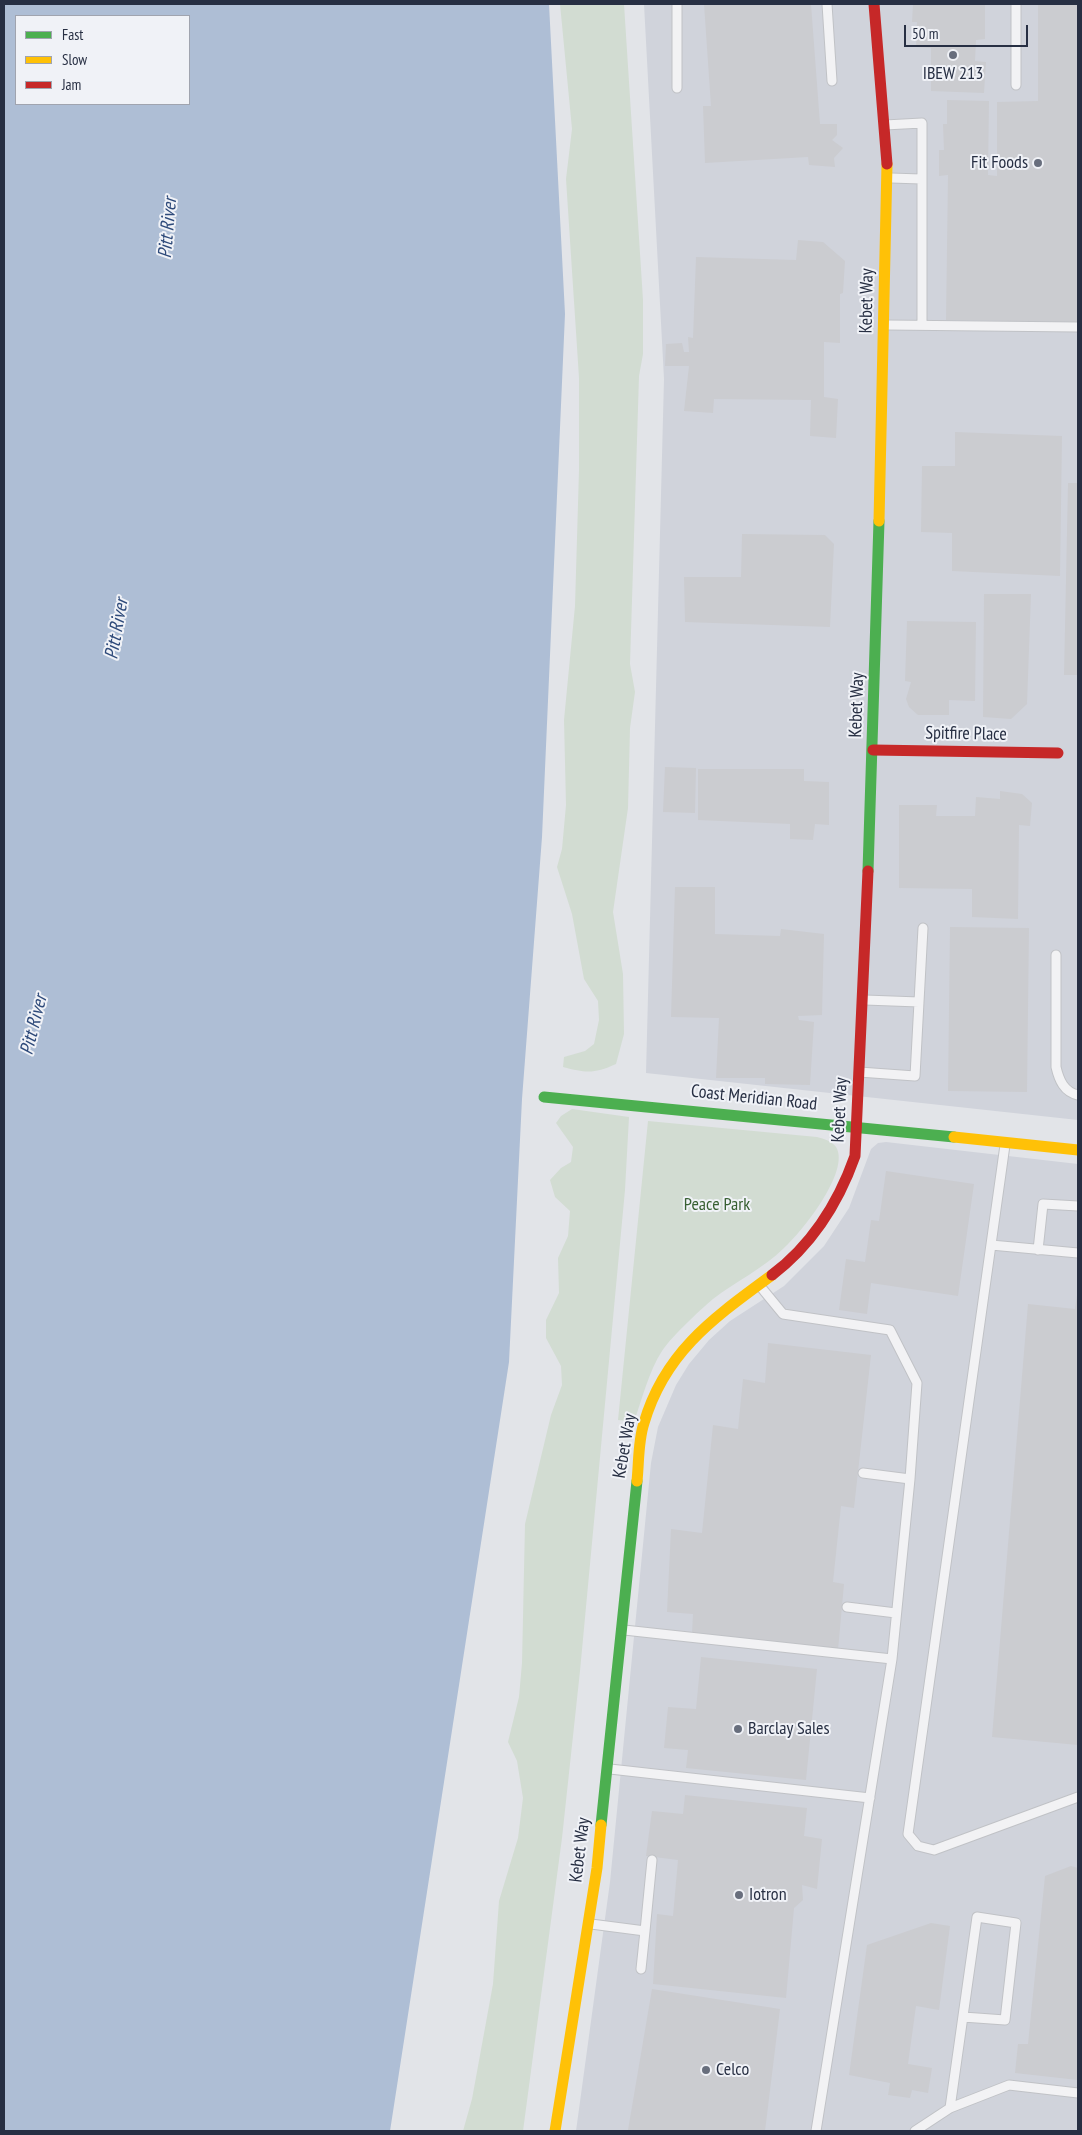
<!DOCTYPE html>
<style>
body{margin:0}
#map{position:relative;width:1082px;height:2135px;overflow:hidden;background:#e2e4e8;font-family:"PT Sans Narrow",sans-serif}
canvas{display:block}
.frame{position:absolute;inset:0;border:5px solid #272f43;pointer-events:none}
.legend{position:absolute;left:15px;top:15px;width:175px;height:90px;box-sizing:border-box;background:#f0f2f7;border:1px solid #a0a4af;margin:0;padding:6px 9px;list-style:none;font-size:15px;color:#272f43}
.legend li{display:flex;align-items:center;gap:10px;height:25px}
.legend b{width:25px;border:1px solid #a0a4af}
.scale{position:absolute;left:904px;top:25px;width:124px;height:22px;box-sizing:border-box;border:2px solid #272f43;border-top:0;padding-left:6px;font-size:15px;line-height:18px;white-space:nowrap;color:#272f43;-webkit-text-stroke:4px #f0f2f7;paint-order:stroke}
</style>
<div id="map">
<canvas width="1082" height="2135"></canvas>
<div class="frame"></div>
<ul class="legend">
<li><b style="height:6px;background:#4caf50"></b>Fast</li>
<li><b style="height:6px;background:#ffc107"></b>Slow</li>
<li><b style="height:6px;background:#c62828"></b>Jam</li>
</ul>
<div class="scale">50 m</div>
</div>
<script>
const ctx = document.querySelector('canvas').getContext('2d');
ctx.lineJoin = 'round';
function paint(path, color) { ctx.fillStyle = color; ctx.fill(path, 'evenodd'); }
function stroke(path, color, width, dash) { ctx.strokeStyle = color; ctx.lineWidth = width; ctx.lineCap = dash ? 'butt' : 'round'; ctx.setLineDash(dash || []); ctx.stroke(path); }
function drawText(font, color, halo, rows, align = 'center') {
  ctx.font = font + ' "PT Sans Narrow",sans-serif'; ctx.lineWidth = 4; ctx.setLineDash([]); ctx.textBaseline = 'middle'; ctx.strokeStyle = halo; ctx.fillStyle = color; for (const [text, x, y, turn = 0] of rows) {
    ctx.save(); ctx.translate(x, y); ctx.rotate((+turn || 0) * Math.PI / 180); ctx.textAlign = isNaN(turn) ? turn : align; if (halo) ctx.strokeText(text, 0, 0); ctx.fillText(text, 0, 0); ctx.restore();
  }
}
const built = new Path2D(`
 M644 4H1078V1120L646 1073 664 379Z
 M886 1142 1078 1164V2131H576L610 1882 651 1463 658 1427 676 1385 689 1364 709 1340 730 1321 784 1286 824 1246 849 1208 871 1149 878 1143Z`);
const green = new Path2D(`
 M560 4H624L643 300V354L639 376 630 664 635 692 630 728 628 808 613 912 623 974 624 1034 616 1064C594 1074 586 1073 563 1067L564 1057 585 1051 594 1044 599 1020 598 1001 584 979 572 914 557 867 562 849 566 805 564 720 575 606 579 470V378L566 179 572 129Z
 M572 1109 629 1117 625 1190 580 1671 562 1838 523 2131H463L472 2099 493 1984 499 1901 518 1838 523 1798 517 1761 508 1742 519 1697 522 1663 525 1524 551 1415 562 1385 561 1366 546 1338V1320L559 1293 558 1258 568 1236 570 1211 555 1197 550 1180 561 1168 571 1162 573 1147 556 1123 561 1116Z
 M648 1121 817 1137C824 1139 832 1141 836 1147 851 1171 801 1233 784 1248 763 1269 736 1281 713 1299 698 1312 673 1335 662 1351 649 1371 642 1399 634 1422L618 1420Z`);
const water = new Path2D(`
 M4 4H549L565 314 542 837 522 1099 509 1362 390 2131H4ZM16 16H189V104H16Z`);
const building = new Path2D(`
 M704 4H811L820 124H837V135L832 140 843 148 834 158 835 167 809 165 808 157 705 163 703 106H711Z
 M913 4H985V39L976 40 975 61 986 62 984 93 931 91V48L916 47 917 22H912Z
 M1038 4H1078V322L946 320 948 175 939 176V150H944L943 124H947V100L989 101 988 175 997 176V102L1038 101Z
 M798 240 823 242 845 261 843 293 840 294V343L824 342V397L838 399 836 438 810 436 811 400 714 399 713 413 684 411 689 366H665L666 344 682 343 684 352H689L688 337 693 338 696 257 796 260Z
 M955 432 1062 436 1060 576 952 571V533L921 532 922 466H955Z
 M1068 483H1078V675H1064Z
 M742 534 825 535 834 544 830 627 685 622 684 577H741Z
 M984 594H1031L1027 704 1011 719 983 717Z
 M907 621 976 622 975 701 949 700V715H918L909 707 906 699 911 682 905 681Z
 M665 767 696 768 695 813 663 812Z
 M698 769H804V781L829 782V825L815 824 813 840 790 839V824L698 820Z
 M1000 791 1022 794 1032 803 1030 826 1019 825 1018 919 972 917V889L899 888V805H937L936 816H975L976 797 1000 799Z
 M675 887H715V934L780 936 781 929 824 934 822 1015 798 1016 799 1020 814 1022 810 1085 765 1084V1078H716L719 1018 671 1017Z
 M950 927 1029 928 1027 1092 948 1091Z
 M886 1171 974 1184 958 1296 871 1283 867 1314 839 1310 846 1259 865 1262 871 1220 879 1221Z
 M1077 1295 1078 1296V1745L992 1737 1028 1304 1075 1309Z
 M768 1343 871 1355 854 1508 841 1506 833 1582 844 1584 838 1650 692 1633 693 1614 667 1612 671 1529 702 1533 713 1425 738 1429 743 1379 765 1383Z
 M701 1657 817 1669 806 1780 686 1768 688 1750 664 1748 668 1707 696 1709Z
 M685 1795 807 1808 804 1836 822 1839 817 1889 802 1885 803 1900 794 1908 786 1998 653 1984 657 1914 673 1916 678 1860 646 1856 652 1811 683 1814Z
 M1071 1866 1078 1868V2080L1015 2073 1018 2044H1028L1045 1876Z
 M931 1923 950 1926 939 2010 916 2006 908 2064 932 2068 928 2093 912 2090 910 2098 888 2095 890 2083 849 2075 867 1945Z
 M652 1989 780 2009 765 2131 628 2130Z`);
const lane = new Path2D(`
 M677 4V88
 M827 4 832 81
 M1016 85V4
 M885 125 922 123V325
 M891 178 921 179
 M887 325 1078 327
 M1056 955V1067C1059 1080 1064 1092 1078 1095
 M865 1000 919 1002
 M859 1072 915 1076 923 928
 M1005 1145 908 1834 918 1846 934 1850 1078 1797
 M991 1245 1078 1253
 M1038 1250 1043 1204 1078 1206
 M863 1473 910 1479
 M847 1607 896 1613
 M624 1630 892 1659 910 1479 917 1383 890 1330 783 1314 760 1286
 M610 1769 870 1798
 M591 1924 645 1931 652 1860
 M641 1969 645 1931
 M950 2108 1009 2085 1078 2093
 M816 2131 892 1659
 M915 2131 950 2108 977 1917 1016 1923 1005 2020 963 2017`);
const fast = new Path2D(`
 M868 871 879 521
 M544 1097 954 1137
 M601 1825 637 1481`);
const slow = new Path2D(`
 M879 521 887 164
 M954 1137 1078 1150
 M637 1481C639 1462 638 1441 644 1423 665 1351 715 1317 772 1275
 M555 2131 597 1868 601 1825`);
const jam = new Path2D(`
 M874 4 887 164
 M873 750 1058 753
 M772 1275C813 1244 838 1204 855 1156L868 871`);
const markers = [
 [953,55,5,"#686e7d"],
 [1038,163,5,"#686e7d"],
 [738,1729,5,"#686e7d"],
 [739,1895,5,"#686e7d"],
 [706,2070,5,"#686e7d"]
];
const poiNames = [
 ["IBEW 213",953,74,"center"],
 ["Fit Foods",1028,163,"right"],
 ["Barclay Sales",748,1729],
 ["Iotron",749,1895],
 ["Celco",716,2070]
];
const streetNames = [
 ["Kebet Way",867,301,-89],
 ["Kebet Way",857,705,-88],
 ["Spitfire Place",966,734,1],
 ["Coast Meridian Road",754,1098,6],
 ["Kebet Way",840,1110,-87],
 ["Kebet Way",625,1446,-80],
 ["Kebet Way",580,1850,-83]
];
const parkNames = [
 ["Peace Park",717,1205]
];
const waterNames = [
 ["Pitt River",168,228,-85],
 ["Pitt River",117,629,-80],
 ["Pitt River",34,1025,-76]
];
paint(built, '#d0d3db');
paint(green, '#d2dcd2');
paint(water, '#aebed5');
paint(building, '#cbccd0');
stroke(lane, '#c0c2c6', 11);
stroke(lane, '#f2f2f4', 9);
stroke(fast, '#4caf50', 11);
stroke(slow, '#ffc107', 11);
stroke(jam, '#c62828', 11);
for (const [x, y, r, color] of markers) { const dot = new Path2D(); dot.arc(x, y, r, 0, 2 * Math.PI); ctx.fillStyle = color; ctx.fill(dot); stroke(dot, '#f0f2f7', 2); }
drawText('18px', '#272f43', '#f0f2f7', poiNames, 'left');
drawText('18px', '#272f43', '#f0f2f7', streetNames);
drawText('18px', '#386033', '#f0f2f7', parkNames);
drawText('italic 19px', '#2e4a7a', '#f0f2f7', waterNames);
</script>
